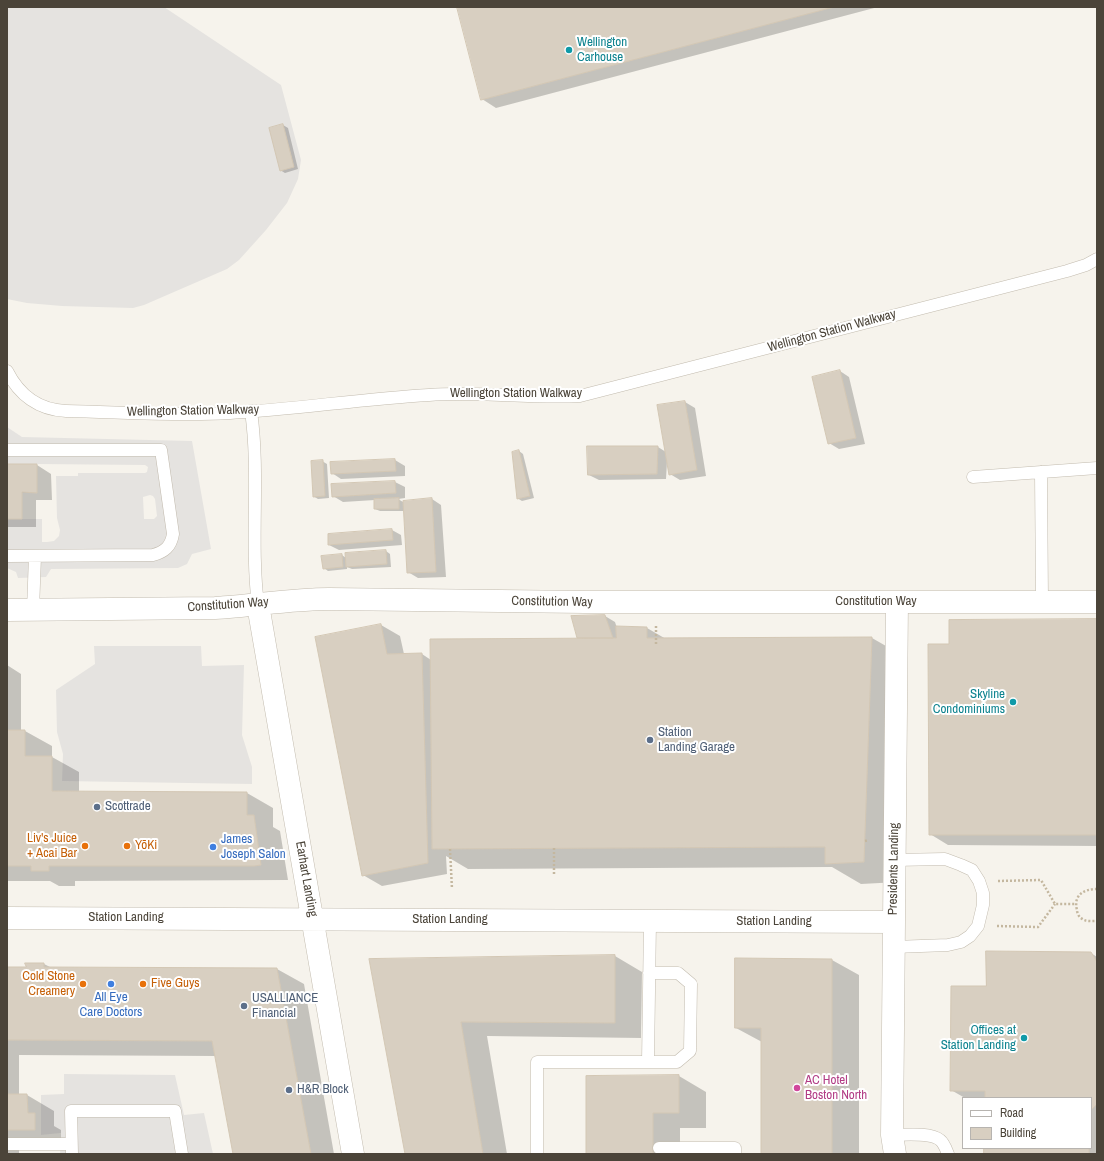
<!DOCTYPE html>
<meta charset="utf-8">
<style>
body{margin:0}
#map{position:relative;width:1104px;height:1161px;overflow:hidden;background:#f6f3ec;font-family:"Archivo Narrow",sans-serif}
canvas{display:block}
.frame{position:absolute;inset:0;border:8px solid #4b4439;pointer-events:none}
.legend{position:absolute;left:962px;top:1097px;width:130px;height:52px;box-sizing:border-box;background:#fff;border:1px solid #b7b4b0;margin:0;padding:5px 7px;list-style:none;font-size:12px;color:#4b4439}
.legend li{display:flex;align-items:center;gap:8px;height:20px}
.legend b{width:20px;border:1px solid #b7b4b0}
</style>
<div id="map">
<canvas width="1104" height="1161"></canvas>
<div class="frame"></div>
<ul class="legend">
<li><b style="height:5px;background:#fff"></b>Road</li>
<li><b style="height:11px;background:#d8cfc1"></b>Building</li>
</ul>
</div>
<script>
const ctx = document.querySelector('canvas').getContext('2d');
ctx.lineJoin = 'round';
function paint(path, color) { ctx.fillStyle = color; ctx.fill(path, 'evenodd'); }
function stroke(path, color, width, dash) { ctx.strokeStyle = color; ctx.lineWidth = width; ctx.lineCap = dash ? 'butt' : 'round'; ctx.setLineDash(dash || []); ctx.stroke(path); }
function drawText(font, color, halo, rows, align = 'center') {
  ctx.font = font + ' "Archivo Narrow",sans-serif'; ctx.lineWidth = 4; ctx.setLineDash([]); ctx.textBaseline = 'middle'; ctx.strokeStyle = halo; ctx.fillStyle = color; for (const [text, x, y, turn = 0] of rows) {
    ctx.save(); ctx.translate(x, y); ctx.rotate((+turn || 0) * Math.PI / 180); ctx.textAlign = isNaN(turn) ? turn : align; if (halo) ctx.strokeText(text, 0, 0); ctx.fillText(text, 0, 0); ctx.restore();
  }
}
const parking = new Path2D(`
 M7 7H164L281 85 301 160 298 179 287 203 266 230 239 260 227 269 144 305 133 308 62 306 27 303 7 299Z
 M7 427 22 437 192 441 211 549 192 554 187 564 178 568 51 569 46 577 18 578 16 572 7 568ZM37 464 145 465 148 467 147 472 145 473H78V476H56L57 518 60 530 59 536 54 541 47 542H42V519H22V493H37ZM150 495 153 496 155 499 157 516 154 519H144L143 497Z
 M94 646H201L202 666 244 665 242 735 252 767V784L62 781 63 754 57 732 56 690 95 664Z
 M64 1074 175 1075 184 1115 204 1113 213 1154H60L61 1133 41 1135V1095L64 1094Z`);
const shadow = new Path2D(`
 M458 7H878L496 108 482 99Z
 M283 125 288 128 298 169 285 173 280 170Z
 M840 371 849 377 865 444 839 449 829 443Z
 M685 402 695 408 706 476 680 480 670 474 667 462 666 479 599 480 589 475 658 447 666 452 658 406Z
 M519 451 523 454 534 498 522 501 517 498Z
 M395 460 405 466V476L341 479 332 473Z
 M322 461 327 464 329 498 318 499 313 496Z
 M7 465H37L51 474 52 500H36V527H7Z
 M395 482 405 487V498L398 499 403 502 432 499 441 505 446 577 418 578 408 572 405 511H380L375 509V500L343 502 333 496 332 485Z
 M392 530 401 535 402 545 339 550 329 545Z
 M386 551 390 554 391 567 352 569 347 567V569L328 571 324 568 342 555 346 558Z
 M605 616 615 622 617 628H647L666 639 872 638 907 658 899 882 861 884 832 867 468 869 446 856 447 874 382 886 363 875 316 638 381 625 400 636 404 654H422L431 660 581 639 578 637Z
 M1097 620V846L948 845 930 834 950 645Z
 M7 665 21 674V731H25L52 746V757L79 772V792L247 793 273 808V827L280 831 288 880 75 881V886H59L50 881H7Z
 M1091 953 1097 957V1154H985V1148H1091V1098H965L951 1090 987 987Z
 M615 956 642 972 641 1038 487 1036 507 1154H406L371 960Z
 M832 960 859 975V1154H762V1042L736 1028Z
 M26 964H44L52 968 277 969 304 984 334 1154H234L216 1056 19 1055V1095H27L54 1111V1126L61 1130V1145H19V1154H7V968H27Z
 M679 1076 706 1092V1128H680V1154H587V1077Z`);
const building = new Path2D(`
 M457 7H834L481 100Z
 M283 124 294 167 280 171 269 128Z
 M840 370 856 438 828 444 812 377Z
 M685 401 697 470 669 475 657 405Z
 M587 446H658L657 474 588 475Z
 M519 450 530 496 517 499 512 452Z
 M395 459 396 471 331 474 330 462Z
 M323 460 325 496 313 497 311 461Z
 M7 464H37V493L22 492V519H7Z
 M395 481 396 493 332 497 331 484Z
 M399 498V509H374V499Z
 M432 498 436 572 407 573 403 501Z
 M392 529 393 540 328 545V534Z
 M386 550 387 564 346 567 345 553Z
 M342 554 343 567 323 569 321 556Z
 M605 615 613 638H577L571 616Z
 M1097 619V835H929L928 644H949V620Z
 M381 624 387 654 422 653 428 863 362 876 315 637Z
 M616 626 647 627V638L872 637 864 862 825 864V847L432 849 430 639 616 638Z
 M7 730H25V756H52V791L247 792V815H254L261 865 254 866H49V871H31V866H7Z
 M986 951 1091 952 1097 962V1104L1091 1110V1098H985V1091H950L951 986H986Z
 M615 955V1023L461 1022 483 1154H405L369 959Z
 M735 958 832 959V1154H761V1028H735Z
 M25 963H44V967L277 968 311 1154H233L212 1041 7 1040V967H26Z
 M679 1075V1113H653V1154H586V1076Z
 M7 1094H27L28 1113H35V1130H7Z
 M984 1148H1089V1154H984Z`);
const path = new Path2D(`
 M656 644V625
 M865 841 869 840
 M554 848V875
 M450 849 452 889
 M998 881 1041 880 1055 904H1076
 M1097 889C1084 889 1073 895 1077 910 1077 913 1079 917 1081 918 1085 922 1092 921 1097 921
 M997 926 1038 927 1055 904`);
const service = new Path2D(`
 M7 371C19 395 39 410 66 411 120 412 176 416 230 413 296 409 362 399 429 395 479 391 530 399 580 396L1067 271 1086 265 1097 259
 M251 411C260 475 250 541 258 605
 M7 450H161L173 534C171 547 164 552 153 555L7 556
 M1041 472 1042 602
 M973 477 1097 468
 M33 610 35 556
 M894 947 948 945 961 942 970 936 978 926 983 905V893L979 881 972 870 961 865 945 859 894 860
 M648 1062H677L690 1051 691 984 678 973H649
 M892 1135C904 1135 930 1132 940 1140 944 1143 946 1149 948 1154
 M7 1144H71
 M659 1148H735V1154
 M72 1154 71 1111H175L182 1154
 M537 1154V1062H648L650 921`);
const minor = new Path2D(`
 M258 605 353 1154
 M7 610 215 608C253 606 290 599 329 599L585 602H1097
 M7 918 893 922
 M895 1154 892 1135 897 602`);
const markers = [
 [569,50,4,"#0f9aa8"],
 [1013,702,4,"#0f9aa8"],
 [650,740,4,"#5c6f8a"],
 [97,807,4,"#5c6f8a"],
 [85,846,4,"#e8710a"],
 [127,846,4,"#e8710a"],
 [213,847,4,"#3f7fe0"],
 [83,984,4,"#e8710a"],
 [111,984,4,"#3f7fe0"],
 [143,984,4,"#e8710a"],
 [244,1006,4,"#5c6f8a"],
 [1024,1038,4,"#0f9aa8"],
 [797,1088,4,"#d1479c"],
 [289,1090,4,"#5c6f8a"]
];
const cultureNames = [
 ["Wellington",577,43,"left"],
 ["Carhouse",577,58,"left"],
 ["Skyline",1005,695],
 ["Condominiums",1005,710],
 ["Offices at",1016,1031],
 ["Station Landing",1016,1046]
];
const streetNames = [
 ["Wellington Station Walkway",832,331,-15],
 ["Wellington Station Walkway",516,394],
 ["Wellington Station Walkway",193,411,-1],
 ["Constitution Way",552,602,1],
 ["Constitution Way",876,602],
 ["Constitution Way",228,605,-4],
 ["Presidents Landing",894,869,-89],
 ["Earhart Landing",306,879,80],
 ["Station Landing",126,918],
 ["Station Landing",450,920],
 ["Station Landing",774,922]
];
const serviceNames = [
 ["Station",658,733],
 ["Landing Garage",658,748],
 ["Scottrade",105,807],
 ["USALLIANCE",252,999],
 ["Financial",252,1014],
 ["H&R Block",297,1090]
];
const foodNames = [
 ["Liv's Juice",77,839],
 ["+ Acai Bar",77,854],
 ["YōKi",135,846,"left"],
 ["Cold Stone",75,977],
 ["Creamery",75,992],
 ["Five Guys",151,984,"left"]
];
const shopNames = [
 ["James",221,840],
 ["Joseph Salon",221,855],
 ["All Eye",111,998,"center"],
 ["Care Doctors",111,1013,"center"]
];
const hotelNames = [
 ["AC Hotel",805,1081],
 ["Boston North",805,1096]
];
paint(parking, '#e5e3e0');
paint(shadow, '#0003');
paint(building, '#d8cfc1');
stroke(building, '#d3c7b4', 1);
stroke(service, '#c2bbae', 13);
stroke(minor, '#c2bbae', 23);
stroke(path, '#c4b79f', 2.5, [2, 2]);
stroke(service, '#fff', 12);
stroke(minor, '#fff', 22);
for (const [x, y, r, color] of markers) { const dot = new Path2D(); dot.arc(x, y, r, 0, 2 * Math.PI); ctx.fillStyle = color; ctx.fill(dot); stroke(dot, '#fff', 1.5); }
drawText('13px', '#0d838f', '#fff', cultureNames, 'right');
drawText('13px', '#4b4439', '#fff', streetNames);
drawText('13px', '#4e5e75', '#fff', serviceNames, 'left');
drawText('13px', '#c56008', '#fff', foodNames, 'right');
drawText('13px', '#366cbe', '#fff', shopNames, 'left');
drawText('13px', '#b23c85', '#fff', hotelNames, 'left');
</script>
